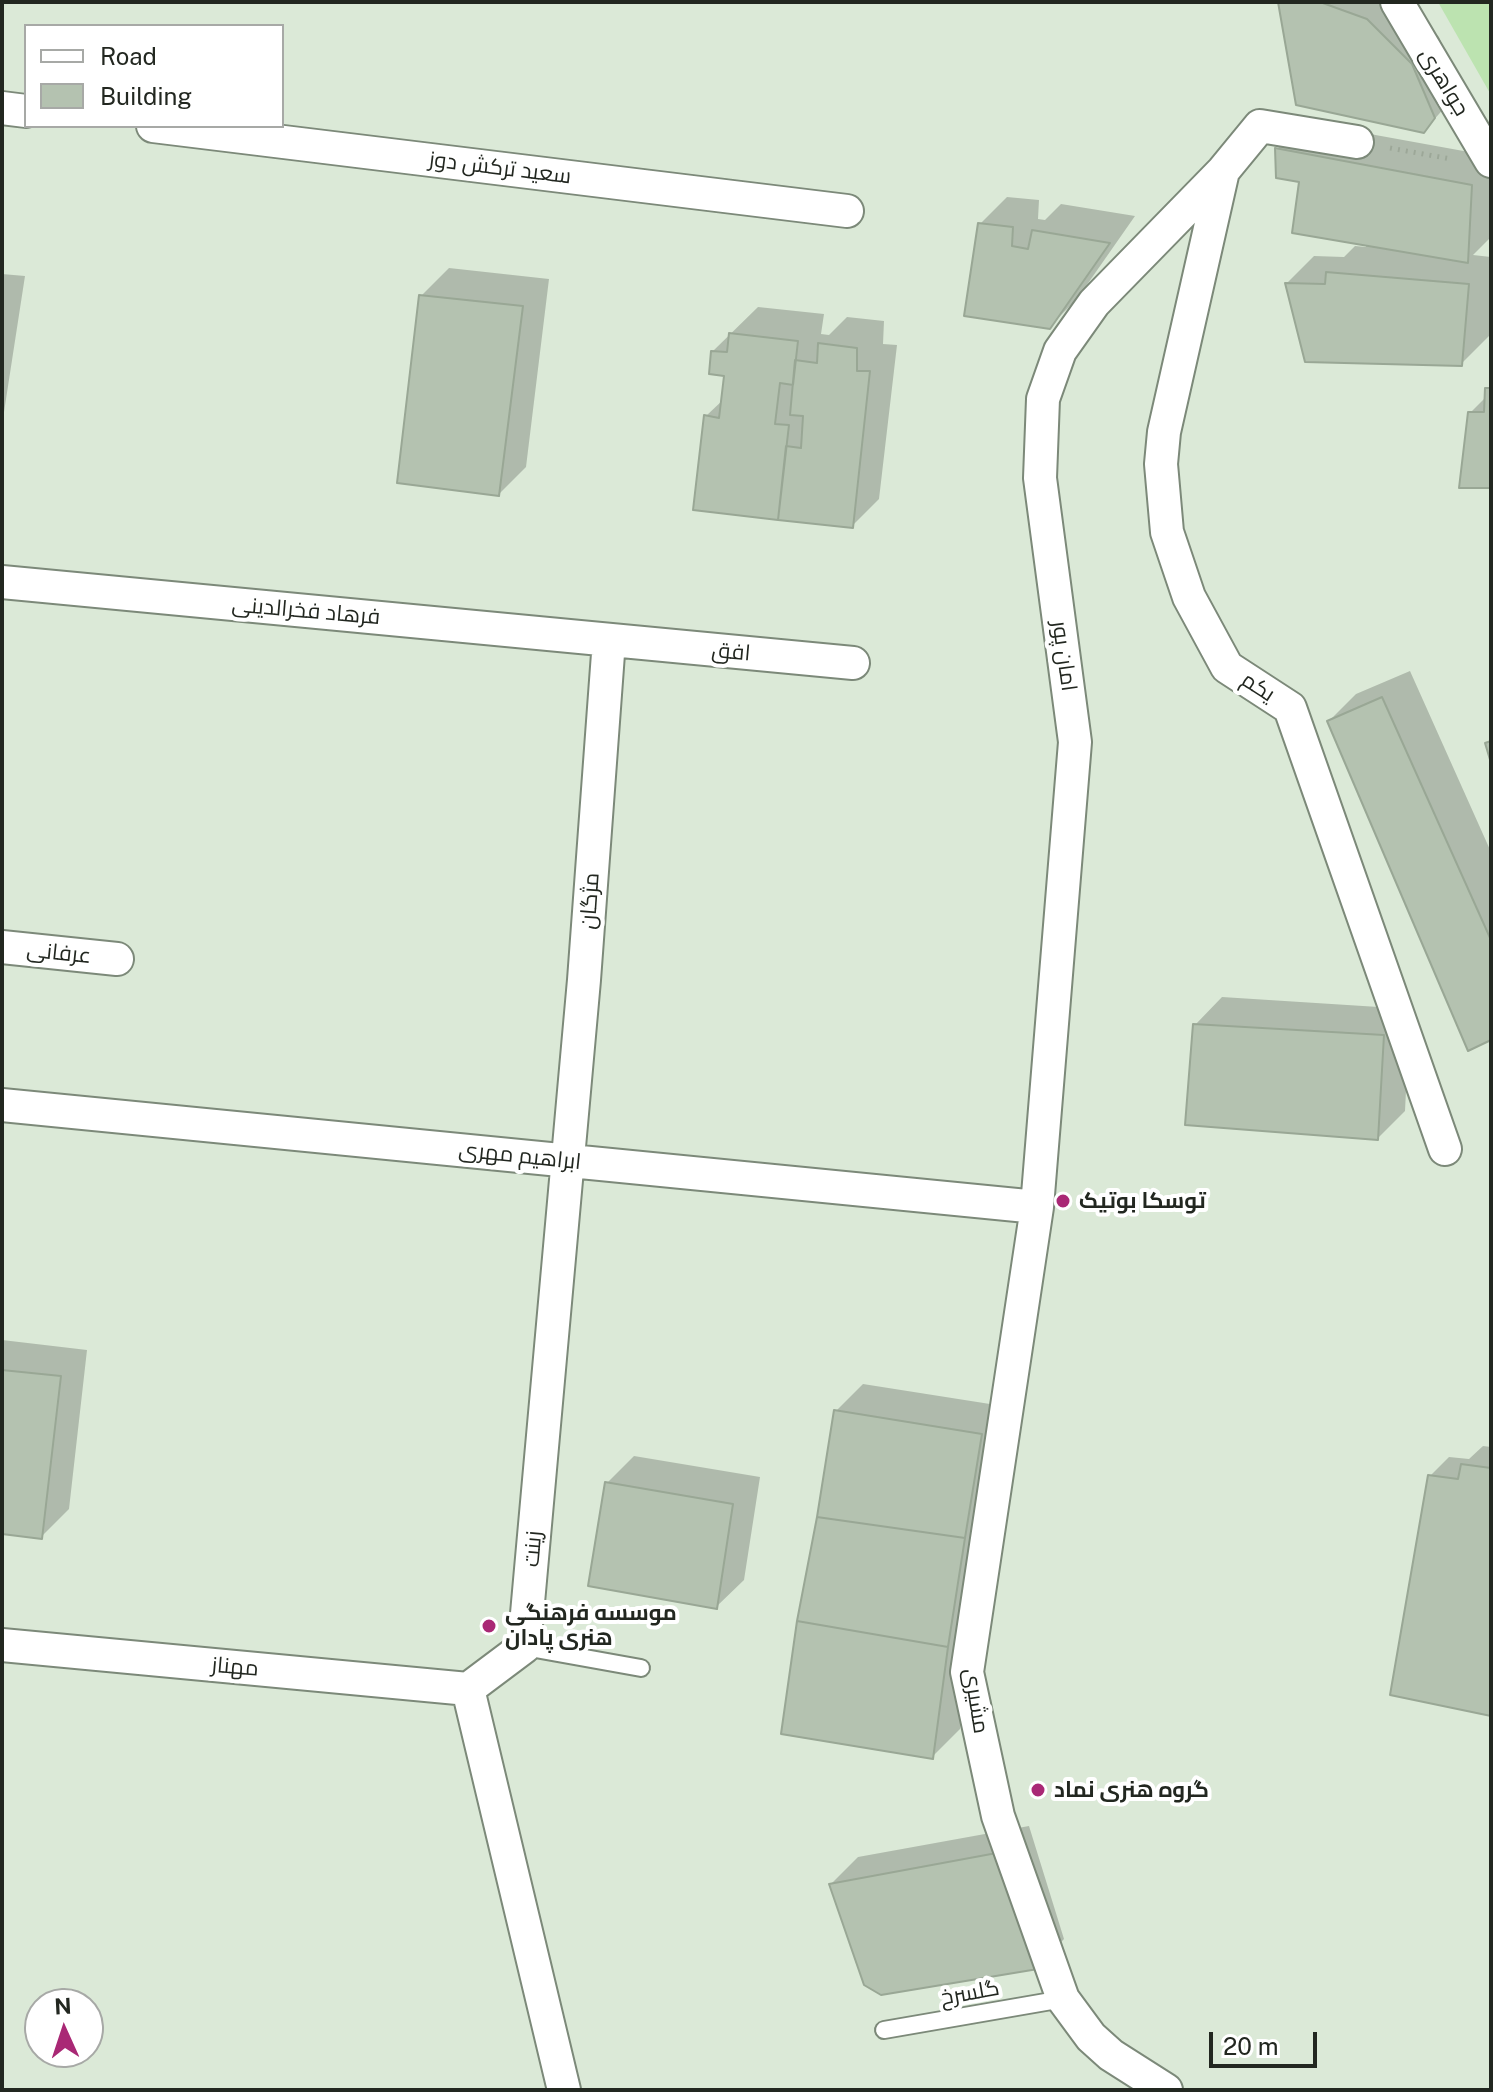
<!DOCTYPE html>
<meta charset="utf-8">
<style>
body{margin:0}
#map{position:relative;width:1493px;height:2092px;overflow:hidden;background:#dbe9d7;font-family:"Public Sans",sans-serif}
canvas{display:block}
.frame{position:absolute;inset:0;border:4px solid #222720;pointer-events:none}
.legend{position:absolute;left:24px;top:24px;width:260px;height:104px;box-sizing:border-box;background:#fff;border:2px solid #a7a9a6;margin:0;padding:10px 14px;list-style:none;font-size:24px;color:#222720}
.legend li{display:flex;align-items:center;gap:16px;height:40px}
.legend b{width:40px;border:2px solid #a7a9a6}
.north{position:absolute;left:24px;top:1988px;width:80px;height:80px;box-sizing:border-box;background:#fff;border:2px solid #a7a9a6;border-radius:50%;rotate:357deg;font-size:22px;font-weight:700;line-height:32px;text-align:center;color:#222720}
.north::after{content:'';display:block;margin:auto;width:28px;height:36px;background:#a92875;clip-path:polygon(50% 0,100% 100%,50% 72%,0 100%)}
.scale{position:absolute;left:1209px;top:2032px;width:108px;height:36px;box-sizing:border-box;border:4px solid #222720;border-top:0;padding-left:10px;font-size:24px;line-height:28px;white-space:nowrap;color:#222720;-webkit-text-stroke:6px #fff;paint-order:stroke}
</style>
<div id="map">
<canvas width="1493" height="2092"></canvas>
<div class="frame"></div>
<ul class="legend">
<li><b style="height:10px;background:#fff"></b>Road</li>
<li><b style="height:22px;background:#b4c2b0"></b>Building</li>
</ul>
<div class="north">N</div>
<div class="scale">20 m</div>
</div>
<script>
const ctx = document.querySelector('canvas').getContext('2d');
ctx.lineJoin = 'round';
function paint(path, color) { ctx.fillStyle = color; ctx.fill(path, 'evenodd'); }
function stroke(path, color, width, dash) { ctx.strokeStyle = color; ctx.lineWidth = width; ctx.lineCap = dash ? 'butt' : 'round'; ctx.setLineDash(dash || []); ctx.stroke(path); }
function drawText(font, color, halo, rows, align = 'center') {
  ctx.font = font + ' "Public Sans",Cairo,sans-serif'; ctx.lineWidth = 8; ctx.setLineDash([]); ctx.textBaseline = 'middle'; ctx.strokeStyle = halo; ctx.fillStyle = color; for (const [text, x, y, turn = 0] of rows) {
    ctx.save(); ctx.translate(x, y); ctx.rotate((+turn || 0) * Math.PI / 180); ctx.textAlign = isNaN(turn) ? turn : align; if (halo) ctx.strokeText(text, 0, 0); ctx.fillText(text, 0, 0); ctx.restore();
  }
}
const green = new Path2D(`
 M1438 2H1488L1491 7V95Z`);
const shadow = new Path2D(`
 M1280 2H1404L1439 37 1461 89 1424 131Z
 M1304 122 1491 156V237L1473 255 1491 257 1489 336 1461 364 1287 283 1314 256 1344 257 1355 246 1366 247V244L1301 181 1277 149Z
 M1007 197 1039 200 1038 219 1045 220 1061 204 1135 216 1077 299 1049 327 980 224Z
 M449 268 549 279 526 467 499 494 421 296Z
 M2 274 25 276 2 425Z
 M758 307 824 314 821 334 829 335 847 317 884 321 883 344 897 345 879 499 852 526 706 416 724 399 727 374 713 351Z
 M1491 385V486L1470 413 1487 396Z
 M1410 671 1491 852V1038L1329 721 1356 694Z
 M1222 997 1410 1009 1405 1111 1378 1138 1195 1025Z
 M2 1340 87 1350 69 1509 41 1537 2 1532Z
 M863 1384 1009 1407 960 1729 932 1757 836 1411Z
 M1483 1446 1491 1447V1714L1430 1476 1449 1457 1469 1459Z
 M634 1456 760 1477 744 1580 716 1607 607 1483Z
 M1029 1826 1064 1939 1037 1967 831 1884 858 1857Z`);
const building = new Path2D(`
 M1278 2H1320L1367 19 1412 64 1435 118 1424 133 1296 105Z
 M1275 148 1472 185 1468 263 1292 233 1299 182 1276 178Z
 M978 223 1013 227 1012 246 1028 249 1032 230 1110 243 1050 329 964 316Z
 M1326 272 1469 284 1462 366 1305 362 1285 283 1325 284Z
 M419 295 523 306 499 496 397 483Z
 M729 333 798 341 793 385 780 383 775 424 789 425 778 520 693 510 704 415 719 418 724 376 709 374 711 351 727 352Z
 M818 343 857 348V371H870L853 528 778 520 786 446 801 448 803 416 790 415 795 360 817 363Z
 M1485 388H1491V488H1459L1468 412H1484Z
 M1382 697 1491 940V1040L1468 1051 1327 721Z
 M1491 741V763L1485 743Z
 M1193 1024 1384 1035 1378 1140 1185 1125Z
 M2 1370 61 1376 42 1539 2 1534Z
 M834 1410 982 1434 965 1538 817 1517Z
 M1461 1464 1491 1468V1716L1390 1695 1428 1475 1458 1479Z
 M605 1482 733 1504 717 1609 588 1586Z
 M817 1517 965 1538 948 1647 797 1621Z
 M797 1621 948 1647 933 1759 781 1734Z
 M1002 1852 1038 1969 881 1995 864 1985 829 1884Z`);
const path = new Path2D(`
 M1390 148 1451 159`);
const lane = new Path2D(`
 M524 1647 641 1668
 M884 2030 1063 1999`);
const street = new Path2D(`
 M1397 2 1491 161
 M2 108 26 111
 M153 126 847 211
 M1223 171 1164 432 1161 464 1167 532 1189 597 1227 667 1290 708 1445 1149
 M2 582 853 663
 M2 947 117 959
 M2 1105 1037 1207
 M2 1645 468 1689
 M564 2090 468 1689 524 1647 584 980 609 640
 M1166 2090 1111 2055 1091 2037 1063 1999 998 1816 967 1672 1037 1207 1075 742 1040 478 1043 399 1060 351 1094 303 1223 171 1260 126 1357 142`);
const markers = [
 [1063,1201,8,"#a92875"],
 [489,1626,8,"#a92875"],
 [1038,1790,8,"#a92875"]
];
const streetNames = [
 ["جواهری",1444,82,59],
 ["سعید ترکش دوز",500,168,7],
 ["فرهاد فخرالدینی",306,611,5],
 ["افق",731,652,5],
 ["امان پور",1064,656,82],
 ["یکم",1258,687,33],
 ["مژگان",590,901,-86],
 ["عرفانی",59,953,6],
 ["ابراهیم مهری",520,1156,6],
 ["زینت",533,1549,-85],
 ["مهناز",235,1667,5],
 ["مشیری",976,1701,81],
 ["گلسرخ",970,1993,-10]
];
const poiNames = [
 ["توسکا بوتیک",1079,1201],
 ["موسسه فرهنگی",505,1613],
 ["هنری پادان",505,1638],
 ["گروه هنری نماد",1054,1790]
];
paint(green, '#bce3b0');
paint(shadow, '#0003');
paint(building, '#b4c2b0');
stroke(building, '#99a795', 2);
stroke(lane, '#7c8979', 20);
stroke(street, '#7c8979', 36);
stroke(path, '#9ca798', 5, [2, 6]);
stroke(lane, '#fff', 16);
stroke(street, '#fff', 32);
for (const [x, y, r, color] of markers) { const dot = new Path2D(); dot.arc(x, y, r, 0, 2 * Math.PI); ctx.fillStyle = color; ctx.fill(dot); stroke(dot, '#fff', 3); }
drawText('22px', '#222720', '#fff', streetNames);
drawText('bold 22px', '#222720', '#fff', poiNames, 'left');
</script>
